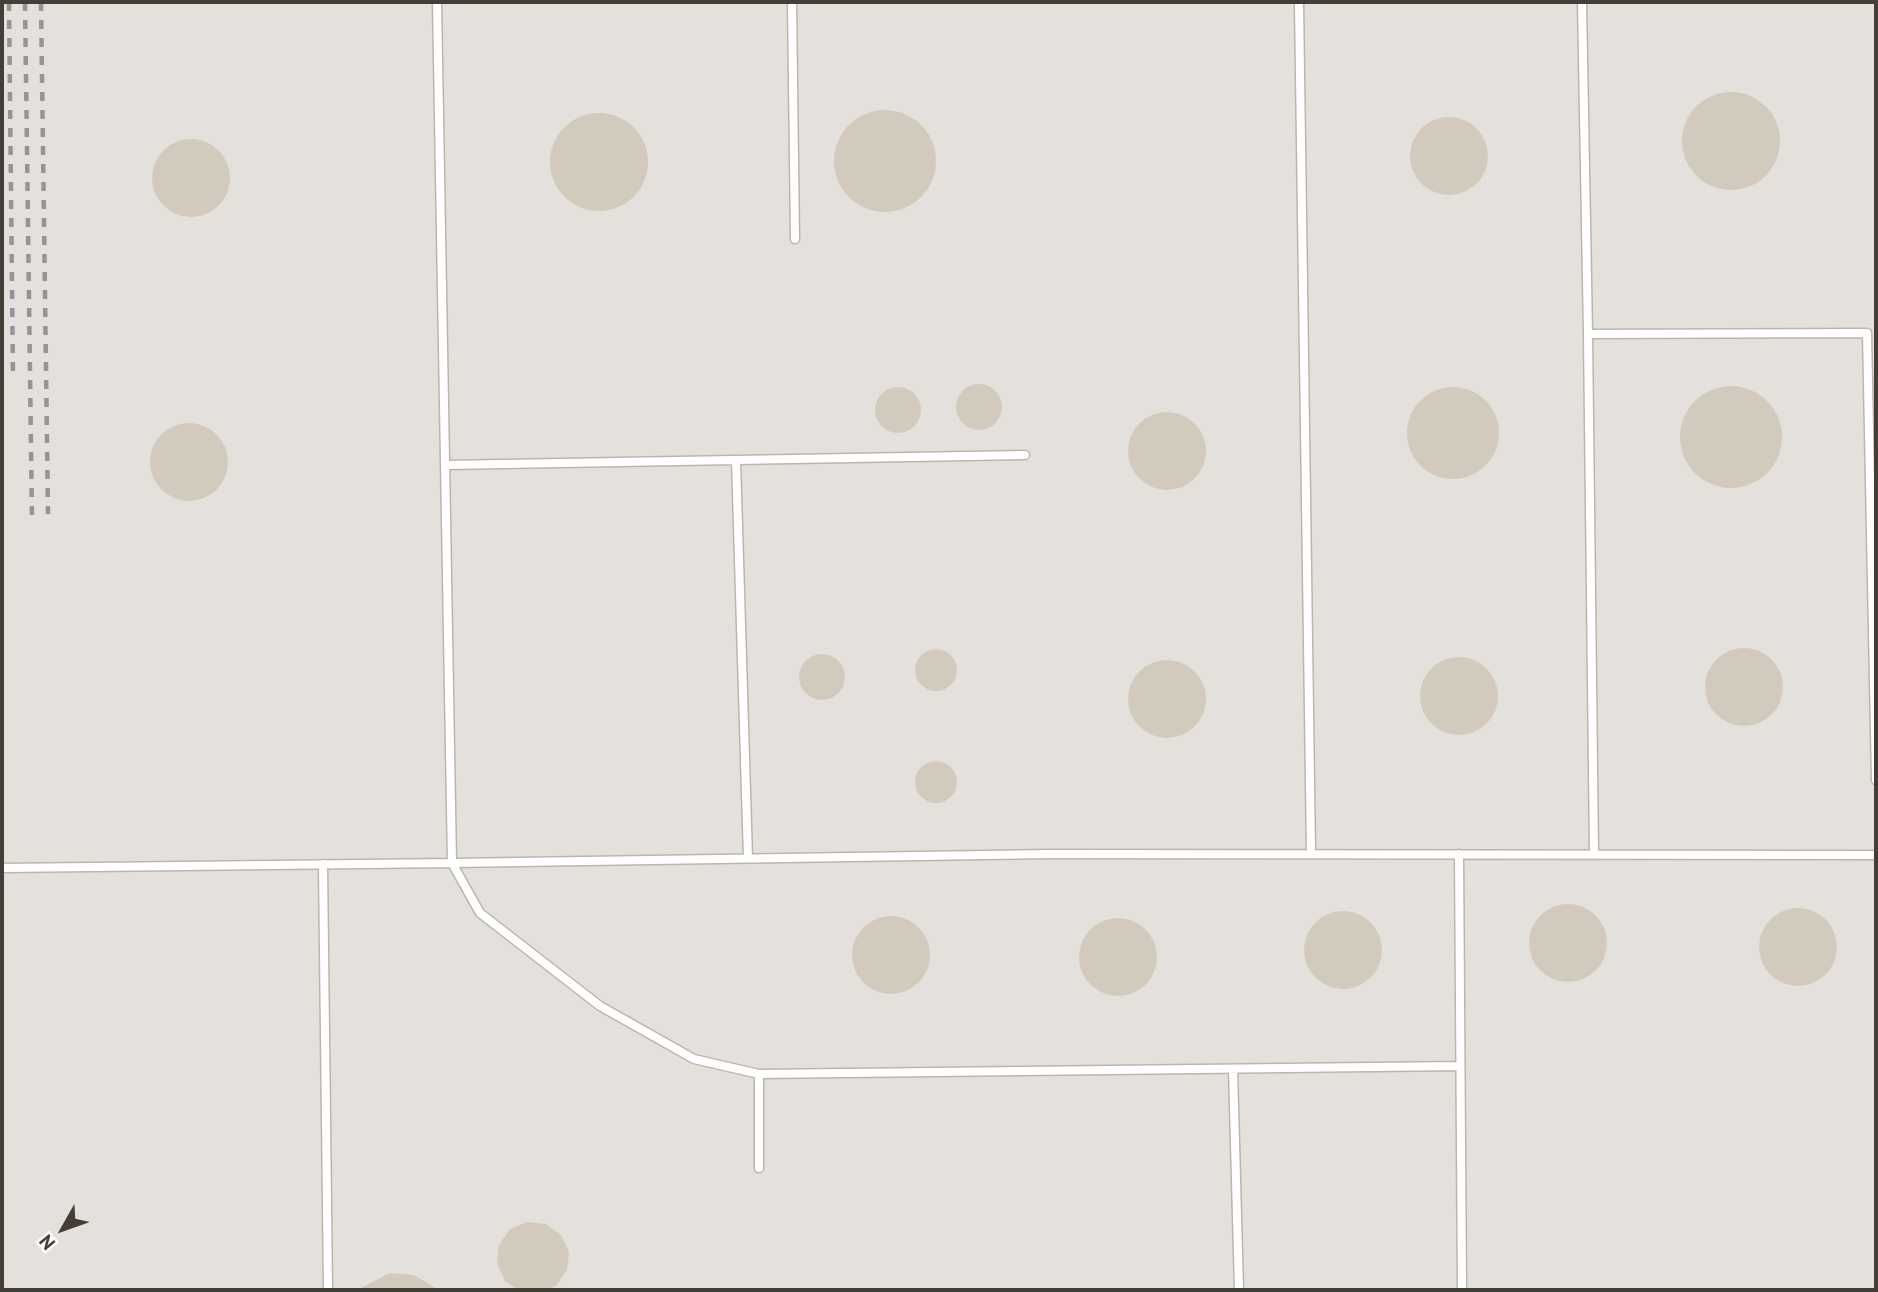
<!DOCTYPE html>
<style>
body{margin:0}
#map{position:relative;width:1878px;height:1292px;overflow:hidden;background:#f2eee6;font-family:"PT Sans",sans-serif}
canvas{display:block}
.frame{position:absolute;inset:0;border:4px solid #443e36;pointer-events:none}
.north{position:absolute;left:28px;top:1194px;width:70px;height:70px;-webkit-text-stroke:5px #fff;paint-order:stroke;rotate:230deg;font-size:19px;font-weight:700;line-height:28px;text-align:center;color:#443e36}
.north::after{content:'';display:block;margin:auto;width:24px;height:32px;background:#443e36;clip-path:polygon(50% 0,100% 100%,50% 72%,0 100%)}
</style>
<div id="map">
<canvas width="1878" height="1292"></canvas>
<div class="frame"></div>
<div class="north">N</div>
</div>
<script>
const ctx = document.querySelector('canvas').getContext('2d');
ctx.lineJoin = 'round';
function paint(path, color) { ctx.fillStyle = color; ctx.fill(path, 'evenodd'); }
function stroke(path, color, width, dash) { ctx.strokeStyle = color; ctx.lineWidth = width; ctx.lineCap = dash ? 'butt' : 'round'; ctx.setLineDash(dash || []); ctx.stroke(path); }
const industrial = new Path2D(`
 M2 2H1876V1290H2Z`);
const building = new Path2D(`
 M1682 141a49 49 0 1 1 98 0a49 49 0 1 1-98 0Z
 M834 161a51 51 0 1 1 102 0a51 51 0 1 1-102 0Z
 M550 162a49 49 0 1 1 98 0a49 49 0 1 1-98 0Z
 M1410 156a39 39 0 1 1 78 0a39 39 0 1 1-78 0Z
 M152 178a39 39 0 1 1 78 0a39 39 0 1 1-78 0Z
 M956 407a23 23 0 1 1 46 0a23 23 0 1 1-46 0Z
 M1680 437a51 51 0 1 1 102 0a51 51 0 1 1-102 0Z
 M875 410a23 23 0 1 1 46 0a23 23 0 1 1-46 0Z
 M1407 433a46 46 0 1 1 92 0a46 46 0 1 1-92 0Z
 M1128 451a39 39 0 1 1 78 0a39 39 0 1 1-78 0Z
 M150 462a39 39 0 1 1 78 0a39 39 0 1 1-78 0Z
 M1705 687a39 39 0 1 1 78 0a39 39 0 1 1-78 0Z
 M915 670a21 21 0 1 1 42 0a21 21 0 1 1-42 0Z
 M799 677a23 23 0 1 1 46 0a23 23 0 1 1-46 0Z
 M1420 696a39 39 0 1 1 78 0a39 39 0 1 1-78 0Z
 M1128 699a39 39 0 1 1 78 0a39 39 0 1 1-78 0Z
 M915 782a21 21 0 1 1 42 0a21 21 0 1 1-42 0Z
 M1529 943a39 39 0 1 1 78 0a39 39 0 1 1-78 0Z
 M1759 947a39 39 0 1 1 78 0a39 39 0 1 1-78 0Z
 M1304 950a39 39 0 1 1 78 0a39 39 0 1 1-78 0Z
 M852 955a39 39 0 1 1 78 0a39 39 0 1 1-78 0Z
 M1079 957a39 39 0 1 1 78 0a39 39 0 1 1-78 0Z
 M527 1222 546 1224 561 1235 569 1252 567 1270 556 1286 546 1290H518L505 1281 497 1263 499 1245 510 1229Z
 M390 1273 414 1275 439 1290H357Z`);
const lane = new Path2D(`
 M437 2 452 863 1051 854 1876 855
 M792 2 795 239
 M1299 2 1311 854
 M1582 2 1588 334 1594 854
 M1588 334 1867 333 1876 780
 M736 460 748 858
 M445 465 1025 455
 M1459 854 1462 1290
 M323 864 328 1290
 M2 868 452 863 480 913 600 1006 694 1059 759 1074 1460 1066
 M1233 1069 1239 1290
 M759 1168V1074`);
const rail = new Path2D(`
 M9 2 13 380
 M25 2 32 520
 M41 2 48 514`);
paint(industrial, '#e4e0db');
paint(building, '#d2cabd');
stroke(lane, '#bcb6aa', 11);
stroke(lane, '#fff', 8);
stroke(rail, '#959595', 4.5, [9, 9]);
</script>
